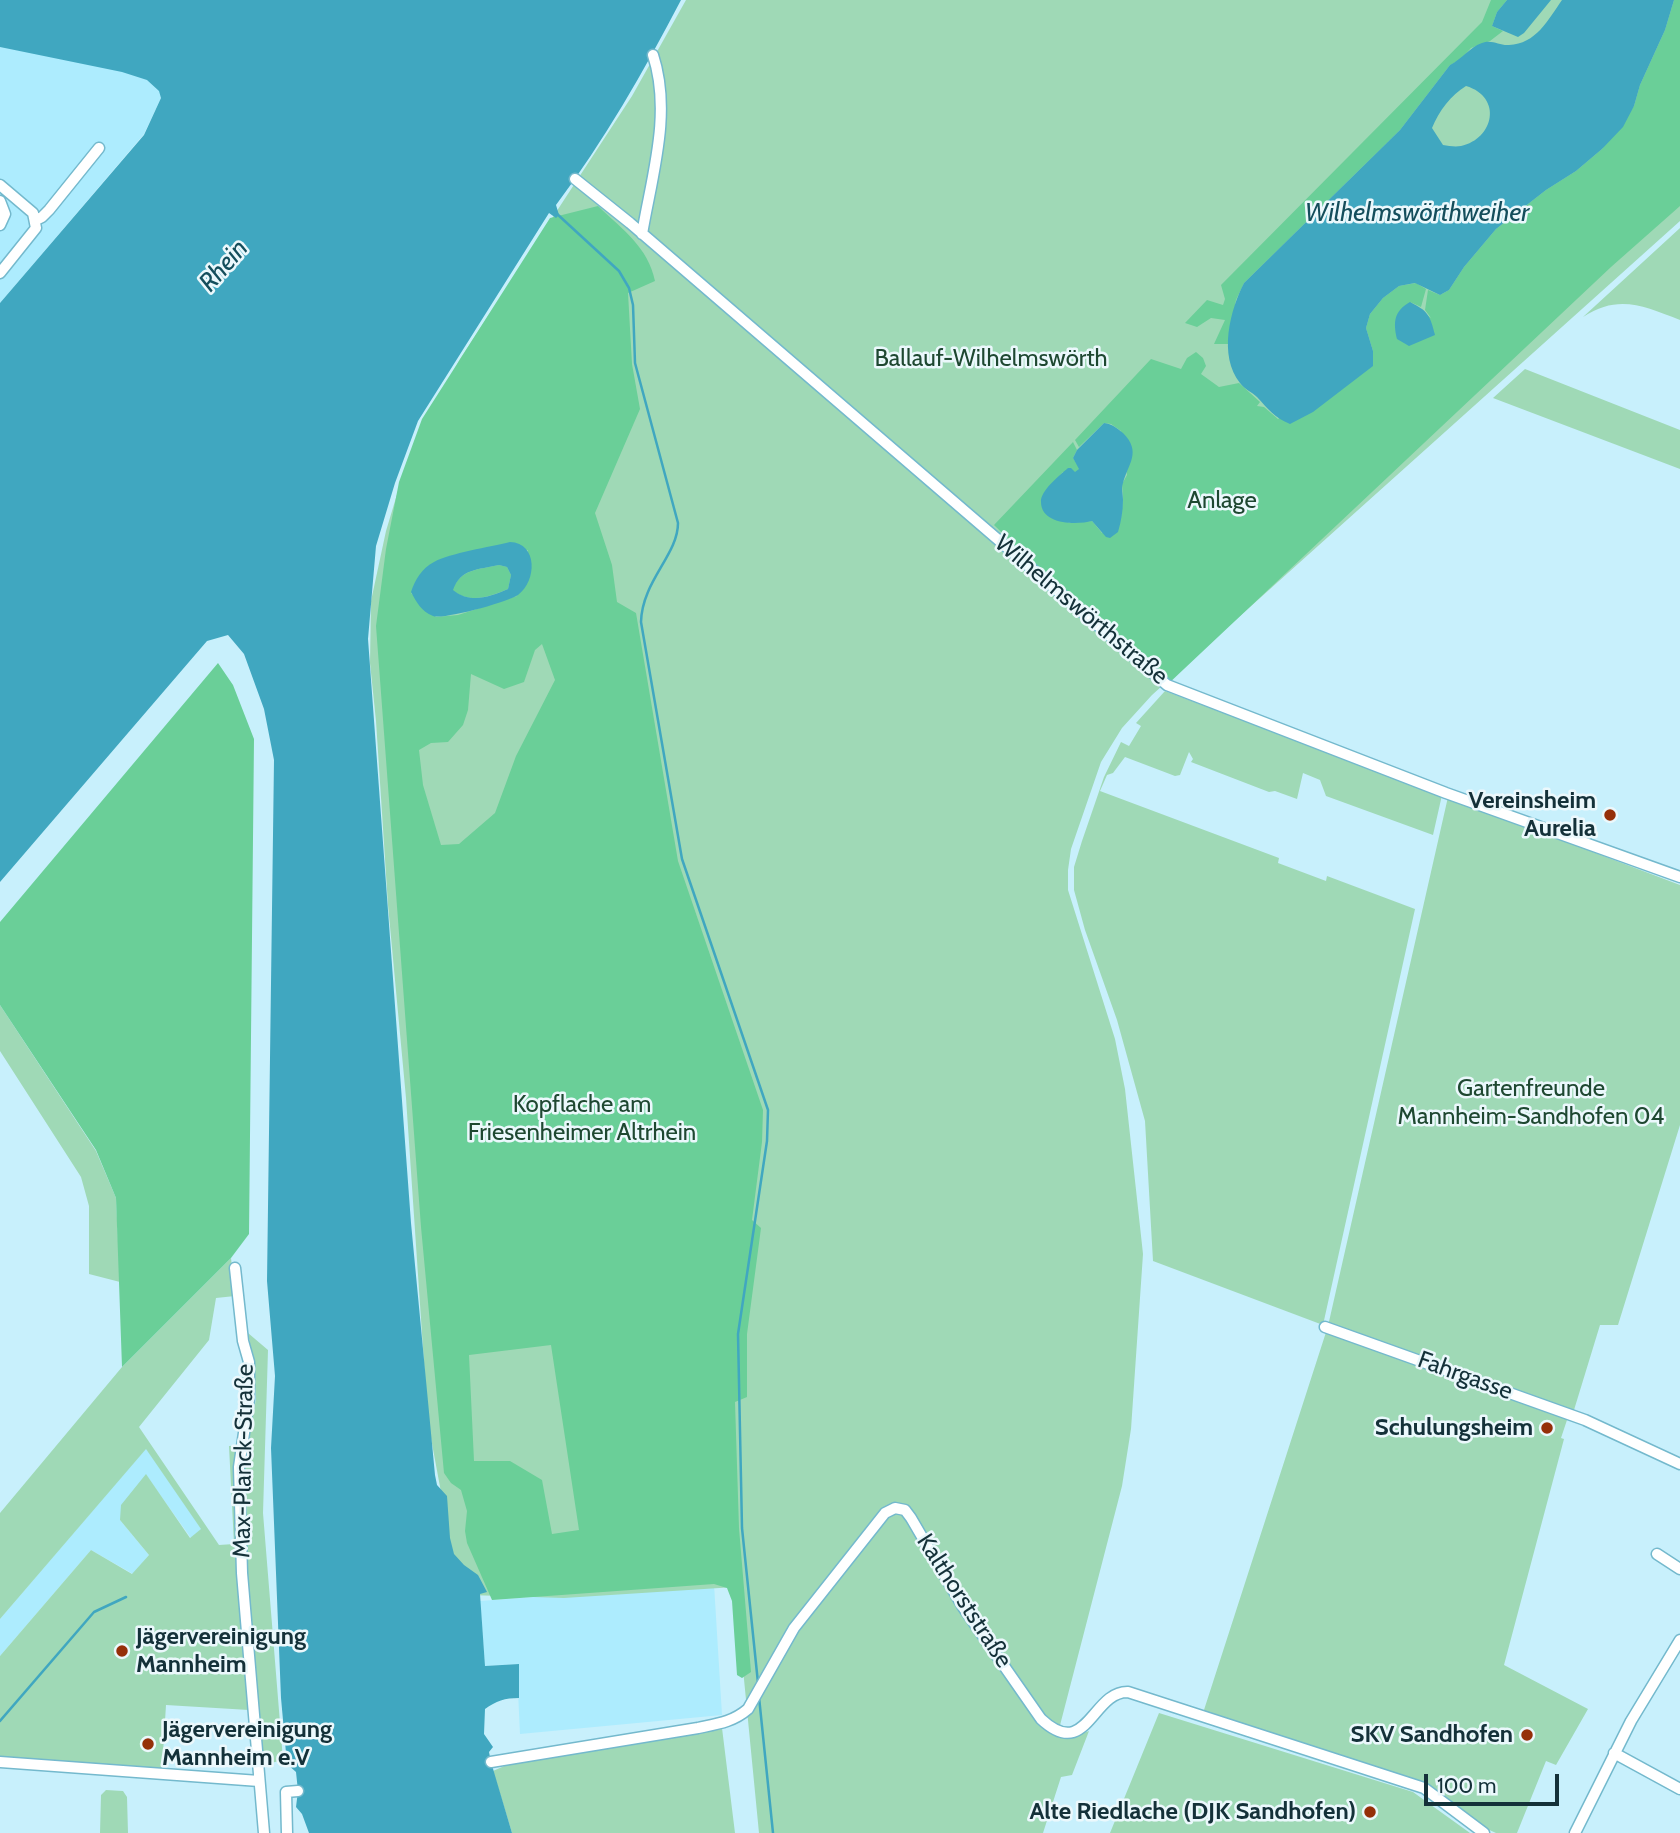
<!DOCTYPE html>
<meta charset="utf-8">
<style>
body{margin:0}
#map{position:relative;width:1680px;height:1833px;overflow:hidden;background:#c8f0fc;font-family:Cabin,sans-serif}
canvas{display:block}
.scale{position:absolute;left:1424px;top:1774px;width:135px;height:32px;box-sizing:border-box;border:4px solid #143139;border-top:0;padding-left:9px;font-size:21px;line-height:24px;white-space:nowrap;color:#143139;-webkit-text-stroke:5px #ebf8fc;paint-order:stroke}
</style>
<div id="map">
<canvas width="1680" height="1833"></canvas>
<div class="scale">100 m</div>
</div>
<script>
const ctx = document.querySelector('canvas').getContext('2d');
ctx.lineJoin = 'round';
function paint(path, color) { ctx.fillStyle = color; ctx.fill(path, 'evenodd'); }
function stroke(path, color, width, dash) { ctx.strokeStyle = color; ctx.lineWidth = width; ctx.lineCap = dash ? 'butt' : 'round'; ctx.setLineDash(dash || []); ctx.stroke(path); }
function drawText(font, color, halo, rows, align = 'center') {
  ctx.font = font + ' Cabin,sans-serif'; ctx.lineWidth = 5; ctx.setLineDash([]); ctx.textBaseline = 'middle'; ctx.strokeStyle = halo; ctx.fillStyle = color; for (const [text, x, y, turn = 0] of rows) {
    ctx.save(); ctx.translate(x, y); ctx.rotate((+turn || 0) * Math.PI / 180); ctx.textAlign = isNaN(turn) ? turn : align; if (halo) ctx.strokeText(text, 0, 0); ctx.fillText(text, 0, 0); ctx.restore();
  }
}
const built = new Path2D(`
 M0 0H182L161 98 144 134 0 303Z
 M146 1448 202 1529 191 1538 146 1475 120 1520 149 1555 133 1574 91 1550 0 1656V1619Z
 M714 1584 722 1715 520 1734 517 1670 519 1664 485 1666 480 1601Z`);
const green = new Path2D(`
 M686 0H1680V221L1152 695 1122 728 1101 762 1071 849 1068 870V890L1115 1039 1125 1089 1143 1254 1131 1429 1122 1486 1058 1733 1075 1736 1089 1731 1072 1775 1061 1777 1043 1833H759L735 1587 564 1598 469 1595 453 1557 428 1422 406 1098 388 905 376 721 370 663 371 601 386 531 404 471 426 421 460 359 632 96Z
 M1680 228V320C1643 306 1619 294 1583 317Z
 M1525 369 1680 430V469L1493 398Z
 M1165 691 1442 795 1433 835 1326 796 1320 780 1303 773 1297 799 1275 791 1269 792 1191 762 1193 759 1189 752 1180 775 1175 776 1125 757 1113 773 1107 775 1100 791 1279 858 1278 863 1326 881 1327 876 1415 909 1323 1325 1153 1261 1145 1121 1117 1020 1085 930 1074 890V867L1082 841 1104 777 1121 742 1129 746 1141 726 1136 723Z
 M1448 797 1680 885V1125L1618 1325H1600L1574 1410 1567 1420 1561 1438 1564 1439 1504 1665 1588 1709 1556 1765 1546 1761 1517 1833H1496L1485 1828 1427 1786 1203 1713 1328 1326Z
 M0 1005 96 1151 116 1198 120 1282 89 1274V1206L81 1177 0 1051Z
 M231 1258 235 1296 216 1298 209 1340 139 1427 219 1545 234 1544 229 1446 247 1445 256 1399 253 1360 248 1333 268 1350 263 1513 283 1760 263 1765 259 1714 249 1710 166 1705 162 1769 0 1758V1656L91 1550 132 1574 149 1555 120 1520 121 1505 146 1474 190 1538 201 1529 146 1449 0 1619V1513L122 1367Z
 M1159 1713 1413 1792 1470 1833H1110Z
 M722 1728 735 1833H512L493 1771 520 1759Z
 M106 1790 123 1791 127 1797 128 1833H100L101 1795Z`);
const forest = new Path2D(`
 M1491 0H1507L1497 12 1492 26 1503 31 1490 41 1471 48 1460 60 1450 65 1400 130 1244 283 1236 300 1228 344H1214L1225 320 1211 318 1197 327 1185 323 1207 300 1223 305 1225 299 1221 285 1482 22Z
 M1674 0H1680V206L1611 267 1167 685 1104 632 994 525 1073 442 1077 450 1073 458 1080 469 1077 472H1063L1044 493 1069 523 1092 521 1102 533 1121 519 1123 497 1122 484 1127 475 1121 431 1111 424 1104 423 1079 447 1075 440 1151 359 1181 369 1187 358 1196 352 1203 358 1206 366 1201 374 1219 387 1239 383 1260 402 1257 406 1264 407 1278 419 1373 351 1366 328 1370 314 1383 298 1399 286 1416 283 1426 289 1421 307 1410 302 1431 318 1425 310 1428 290 1440 295 1449 290 1464 267 1496 229 1546 190 1576 171 1602 149 1634 106 1640 85 1665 30Z
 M598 206C623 230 648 247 655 281L628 293 632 364 640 409 595 513 612 565 617 602 636 613 678 861 763 1110 762 1142 752 1220 761 1228 747 1334V1397L735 1402 739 1528 751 1672 742 1678 737 1675 732 1601 727 1588 714 1584 492 1600 467 1543 465 1531 467 1511 461 1490 451 1483 444 1473 421 1227 376 626 386 549 399 482 422 419 550 218ZM528 550 517 596 458 615 436 617 411 593ZM542 644 555 680 516 756 495 813 459 844 441 845 423 785 419 750 431 743 448 742 463 725 468 710 471 674 504 689 524 682 535 650ZM551 1345 579 1530 552 1534 542 1480 510 1461H474L469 1355Z
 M499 565 507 567 511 575 508 589C488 597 470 604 452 590 462 568 478 570 499 565Z
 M218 663 233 685 254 739 249 1234 231 1258 122 1367 116 1198 96 1150 0 1005V922Z`);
const water = new Path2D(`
 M0 0H681C644 71 604 141 556 205L559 215 556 218 549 213 418 421 395 483 376 546 368 639 411 1223 435 1475 437 1485 447 1496 450 1538 454 1554 464 1565 478 1575 487 1592 480 1594 485 1666 519 1664V1698C505 1698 496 1701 485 1709L484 1734 493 1747 489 1752 491 1762 512 1833H309L302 1814 296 1807 298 1791 296 1772 287 1764 281 1698 271 1448 275 1376 267 1281 274 760 264 709 244 654 228 635 207 641 0 882V303L144 135 161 98 159 91 147 80 122 72 0 47Z
 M1507 0H1551L1524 33 1518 37 1492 26 1497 12Z
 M1562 0H1674L1665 30 1640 85 1634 106 1623 127 1602 149 1576 171 1546 190 1496 229 1464 267 1449 290 1440 295 1415 283 1399 286 1383 298 1370 314 1366 328 1373 351V366L1313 412 1290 424C1275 418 1268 409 1257 397 1252 392 1244 389 1240 383 1218 356 1230 310 1244 283L1400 130 1450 65C1462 59 1470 47 1482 43 1492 39 1500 46 1509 45 1536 44 1548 20 1562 0ZM1466 86C1503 97 1494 139 1461 146 1455 147 1449 146 1443 145L1432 128C1439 111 1451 95 1466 86Z
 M1410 302C1428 311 1430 315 1435 335L1409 346 1397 339C1393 322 1394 311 1410 302Z
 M1104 423C1112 424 1117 428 1123 433 1142 452 1128 464 1123 483 1121 488 1123 494 1123 500 1123 511 1121 522 1118 532L1110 538 1106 537 1092 521C1077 525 1041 525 1041 502 1040 491 1060 475 1068 468H1071L1075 472 1079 469 1073 458 1077 450Z
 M510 542C538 543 537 581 518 595 508 602 443 620 433 616 421 611 417 603 411 592 415 580 422 568 434 562 450 553 490 547 510 542ZM499 565 507 567 511 575 508 589C489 597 470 604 453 590 461 568 478 570 499 565Z`);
const stream = new Path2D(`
 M556 213 619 271 629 288 633 305 635 363 678 523C678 555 642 581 641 622L682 859 768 1110 767 1141 738 1334 742 1528 758 1683
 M759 1697 773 1833
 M0 1721 94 1612 126 1597`);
const street = new Path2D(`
 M575 179 630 223 1167 685 1446 793 1680 877
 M0 185 33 213 36 228 0 273
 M0 201 5 214 0 225
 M36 220 42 217 49 210 99 148
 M642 234C652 175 672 113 653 55
 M235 1268 243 1341 249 1362V1399L239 1467 242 1573 264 1833
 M1325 1327 1585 1420 1680 1464
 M1657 1554 1680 1569
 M1614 1753 1680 1789
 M0 1762 259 1781
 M491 1762 698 1728C717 1724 733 1722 748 1709L794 1628 885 1513 895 1508 905 1510 911 1518 963 1607 1041 1719C1087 1762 1092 1691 1128 1692L1424 1788 1484 1833
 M287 1833 286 1792 298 1791
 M1575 1833 1631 1721 1680 1640`);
const markers = [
 [1610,815,7,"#952f09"],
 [1547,1428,7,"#952f09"],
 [122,1651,7,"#952f09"],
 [1527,1735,7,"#952f09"],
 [148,1744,7,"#952f09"],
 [1370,1812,7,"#952f09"]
];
const parkNames = [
 ["Ballauf-Wilhelmswörth",991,359],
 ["Anlage",1222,501],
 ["Gartenfreunde",1531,1089],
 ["Mannheim-Sandhofen 04",1531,1117],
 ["Kopflache am",582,1105],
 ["Friesenheimer Altrhein",582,1133]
];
const streetNames = [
 ["Wilhelmswörthstraße",1081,610,40],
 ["Fahrgasse",1465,1376,20],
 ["Max-Planck-Straße",244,1461,-89],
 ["Kalthorststraße",964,1601,57]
];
const poiNames = [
 ["Vereinsheim",1596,801],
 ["Aurelia",1596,829],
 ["Schulungsheim",1533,1428],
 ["Jägervereinigung",136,1637,"left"],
 ["Mannheim",136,1665,"left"],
 ["Jägervereinigung",162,1730,"left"],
 ["Mannheim e.V",162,1758,"left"],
 ["SKV Sandhofen",1513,1735],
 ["Alte Riedlache (DJK Sandhofen)",1356,1812]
];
const waterNames = [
 ["Wilhelmswörthweiher",1417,213],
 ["Rhein",224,266,-49]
];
paint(built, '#adecfe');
paint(green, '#9fd9b6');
paint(forest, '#6acf98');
paint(water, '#40a7c0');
stroke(stream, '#40a7c0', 2.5);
stroke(street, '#74b9cd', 13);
stroke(street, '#fff', 10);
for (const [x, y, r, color] of markers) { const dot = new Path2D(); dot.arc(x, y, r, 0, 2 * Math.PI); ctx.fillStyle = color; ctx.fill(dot); stroke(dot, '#ebf8fc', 2.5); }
drawText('24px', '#1e4831', '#ebf8fc', parkNames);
drawText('24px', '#143139', '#ebf8fc', streetNames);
drawText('bold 24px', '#143139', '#ebf8fc', poiNames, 'right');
drawText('italic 26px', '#144e5c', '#ebf8fc', waterNames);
</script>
